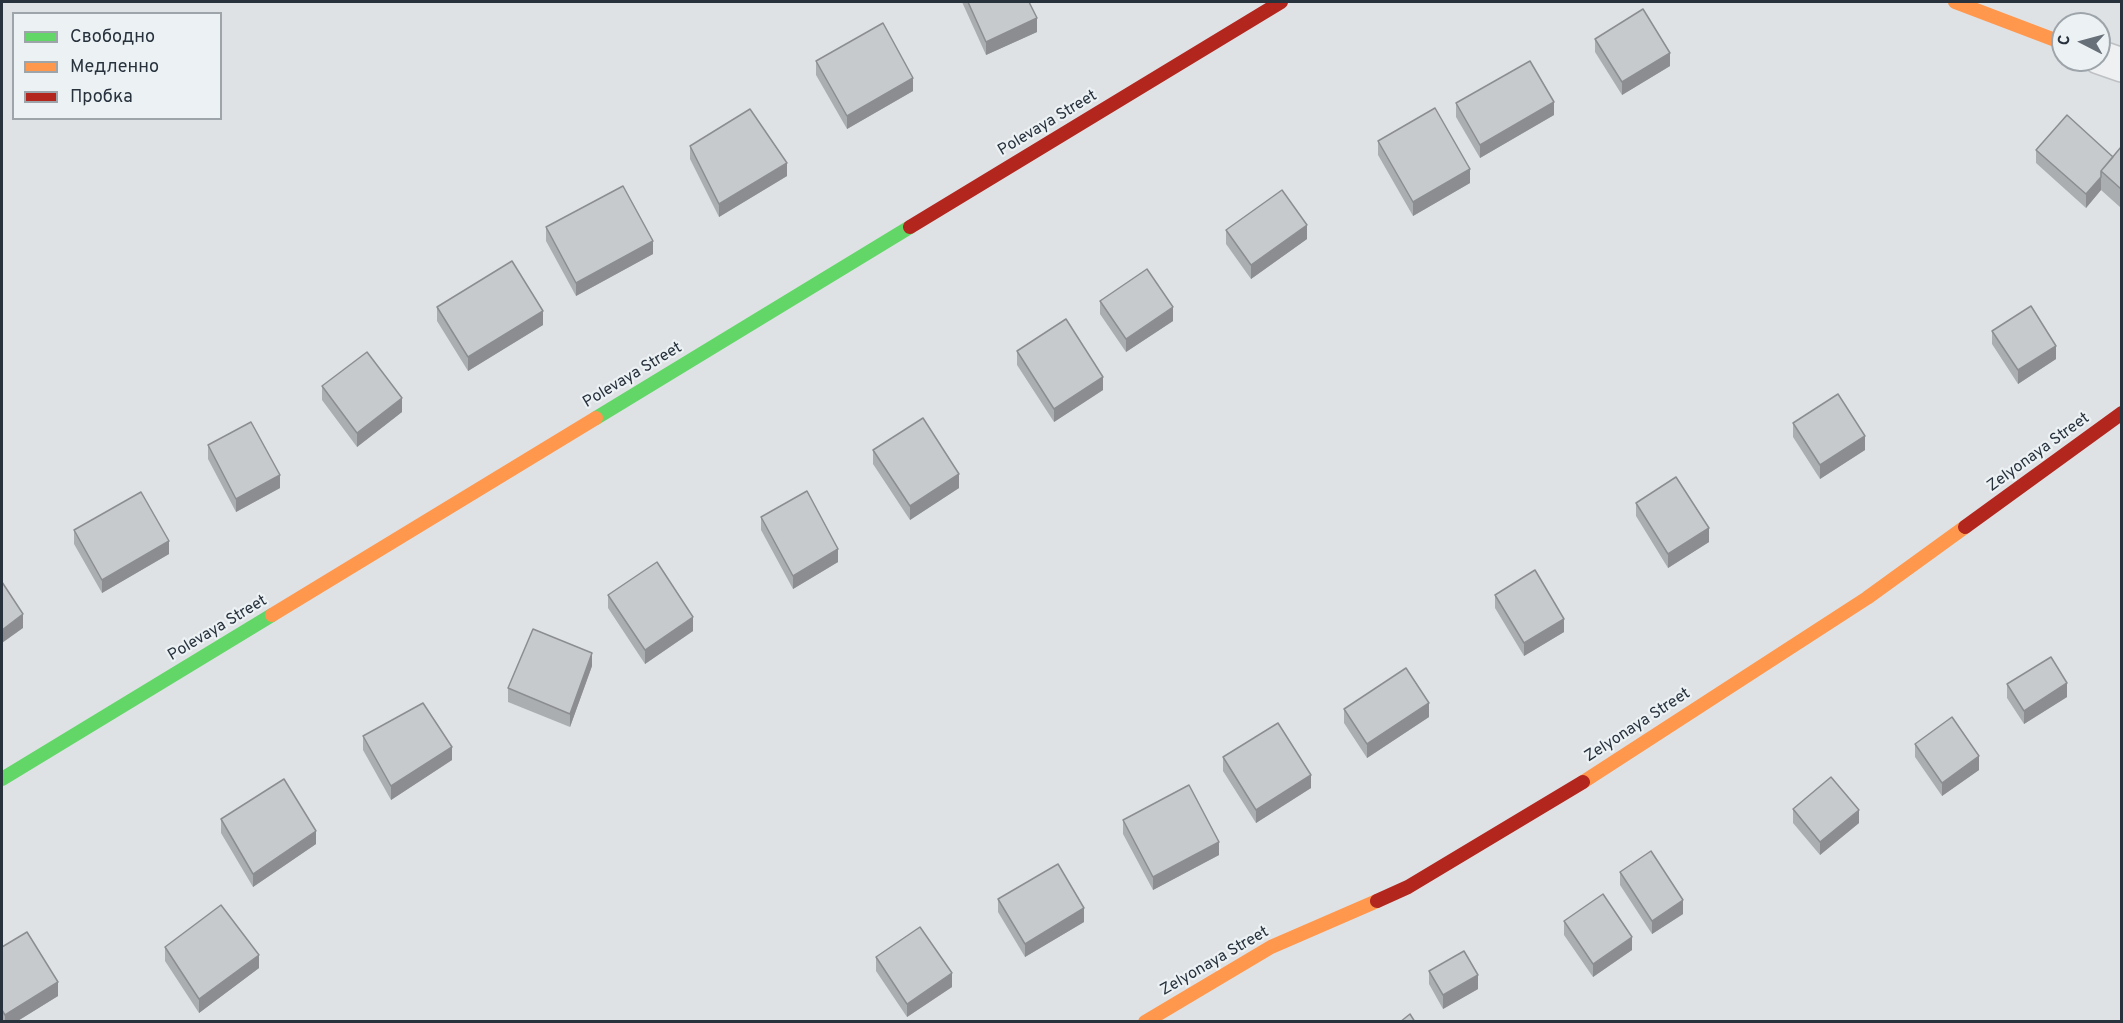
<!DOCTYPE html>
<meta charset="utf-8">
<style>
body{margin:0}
#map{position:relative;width:2123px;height:1023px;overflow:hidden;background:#dfe2e5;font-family:Overpass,sans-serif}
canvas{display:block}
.frame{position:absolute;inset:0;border:3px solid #27323d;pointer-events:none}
.legend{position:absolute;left:12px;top:12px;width:210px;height:108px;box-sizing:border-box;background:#ecf1f4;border:2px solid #9da5ab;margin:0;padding:8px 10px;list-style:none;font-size:18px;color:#27323d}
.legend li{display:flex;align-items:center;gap:12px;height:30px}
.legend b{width:30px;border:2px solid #9da5ab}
.north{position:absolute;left:2051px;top:12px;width:60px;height:60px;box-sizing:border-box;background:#ecf1f4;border:2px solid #9da5ab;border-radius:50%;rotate:276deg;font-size:16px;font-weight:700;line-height:24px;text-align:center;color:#27323d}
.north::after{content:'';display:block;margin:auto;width:21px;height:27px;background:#677078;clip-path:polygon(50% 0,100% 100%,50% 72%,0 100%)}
</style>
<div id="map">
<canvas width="2123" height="1023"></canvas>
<div class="frame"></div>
<ul class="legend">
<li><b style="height:8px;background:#63d668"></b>Свободно</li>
<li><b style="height:8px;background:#ff974d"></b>Медленно</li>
<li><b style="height:8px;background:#b3261e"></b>Пробка</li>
</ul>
<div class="north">С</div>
</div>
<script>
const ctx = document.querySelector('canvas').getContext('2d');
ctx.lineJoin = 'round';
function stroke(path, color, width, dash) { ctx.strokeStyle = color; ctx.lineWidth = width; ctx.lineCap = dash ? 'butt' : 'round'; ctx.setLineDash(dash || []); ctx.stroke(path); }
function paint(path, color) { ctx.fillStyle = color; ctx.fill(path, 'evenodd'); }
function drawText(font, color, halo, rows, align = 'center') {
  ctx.font = font + ' Overpass,sans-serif'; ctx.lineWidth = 4.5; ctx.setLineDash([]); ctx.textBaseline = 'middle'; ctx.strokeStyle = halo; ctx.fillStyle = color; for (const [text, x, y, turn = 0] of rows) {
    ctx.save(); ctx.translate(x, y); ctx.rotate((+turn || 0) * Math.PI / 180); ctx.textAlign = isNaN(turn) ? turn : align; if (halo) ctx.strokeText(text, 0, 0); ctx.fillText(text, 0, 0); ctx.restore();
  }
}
const street = new Path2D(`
 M2099 57 2122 65`);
const fast = new Path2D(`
 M596 418 910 227
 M2 779 272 615`);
const slow = new Path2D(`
 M1955 2 2063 43
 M272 615 596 418
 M1583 782 1867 598 1965 527
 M1145 1022 1271 947 1377 901`);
const jam = new Path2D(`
 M910 227 1281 2
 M1965 527 2122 413
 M1377 901 1408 887 1583 782`);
const wall = new Path2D(`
 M962 2H1029L1037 32 986 55Z
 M1595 39 1670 66 1622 95 1595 52Z
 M816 61 913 91 847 129 816 75Z
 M1456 103 1554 115 1480 158 1456 117Z
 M1378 141 1470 183 1413 216 1378 155Z
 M690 146 787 176 719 217 690 159Z
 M2121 147V208L2101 190 2086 208 2036 163V150L2113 157Z
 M546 227 653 254 576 296 546 241Z
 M1226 230 1307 239 1251 279 1226 244Z
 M1100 301 1173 321 1126 352 1100 314Z
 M437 307 543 325 468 371 437 321Z
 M1992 331 2056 359 2018 384 1992 344Z
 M1017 351 1103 390 1054 422 1017 365Z
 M322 386 402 412 357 447 322 400Z
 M1793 423 1865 450 1820 479 1793 437Z
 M208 445 280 488 236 512 208 459Z
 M873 450 959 488 910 520 873 464Z
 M1636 503 1709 542 1668 568 1636 516Z
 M761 517 838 562 793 589 761 530Z
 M74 530 169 554 102 593 74 544Z
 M608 595 693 631 645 664 608 608Z
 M1495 595 1564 632 1524 656 1495 608Z
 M592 666 570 727 508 702V688Z
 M2007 684 2067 697 2024 724 2007 698Z
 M1344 709 1429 717 1367 758 1344 723Z
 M363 736 452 760 391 800 363 750Z
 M1915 744 1979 770 1942 796 1915 757Z
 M1223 757 1311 788 1256 823 1223 771Z
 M1793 809 1859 823 1820 855 1793 823Z
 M221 819 316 844 253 887 221 833Z
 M1123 820 1219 855 1153 890 1123 834Z
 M1620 872 1683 914 1652 934 1620 885Z
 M998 899 1084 922 1025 957 998 912Z
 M1564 921 1632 950 1593 977 1564 935Z
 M2 947 58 996 16 1022H2Z
 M165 947 259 968 199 1013 165 961Z
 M876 957 952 987 907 1017 876 971Z
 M1429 971 1478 989 1443 1009 1429 984Z`);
const shadedWall = new Path2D(`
 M1037 18V32L986 55V42Z
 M1670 53V66L1622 95V82Z
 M913 78V91L847 129V116Z
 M1554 102V115L1480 158V145Z
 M787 163V176L719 217V204Z
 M1470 169V183L1413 216V202Z
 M2101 177V190L2086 208V194Z
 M1307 225V239L1251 279V265Z
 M653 241V254L576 296V283Z
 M1173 307V321L1126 352V339Z
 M543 311V325L468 371V357Z
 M2056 346V359L2018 384V370Z
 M1103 377V390L1054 422V409Z
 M402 398V412L357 447V433Z
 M1865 436V450L1820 479V465Z
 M959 474V488L910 520V506Z
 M280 475V488L236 512V499Z
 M1709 528V542L1668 568V554Z
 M169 541V554L102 593V580Z
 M838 549V562L793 589V576Z
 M23 614V628L2 643V630Z
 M693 617V631L645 664V650Z
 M1564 619V632L1524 656V643Z
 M592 653V666L570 727V714Z
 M2067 683V697L2024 724V711Z
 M1429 703V717L1367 758V744Z
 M452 747V760L391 800V786Z
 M1979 756V770L1942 796V783Z
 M1311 775V788L1256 823V810Z
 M1859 810V823L1820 855V842Z
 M316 831V844L253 887V874Z
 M1219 842V855L1153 890V877Z
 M1683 900V914L1652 934V921Z
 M1084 908V922L1025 957V944Z
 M1632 937V950L1593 977V964Z
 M259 955V968L199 1013V999Z
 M952 973V987L907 1017V1004Z
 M1478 975V989L1443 1009V995Z
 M58 982V996L16 1022H5V1015Z`);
const building = new Path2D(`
 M968 2H1029L1037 18 986 42Z
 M1643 9 1670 53 1622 82 1595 39Z
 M883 23 913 78 847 116 816 61Z
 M1530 61 1554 102 1480 145 1456 103Z
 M1435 108 1470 169 1413 202 1378 141Z
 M750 109 787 163 719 204 690 146Z
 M2067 115 2113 157 2101 171V177L2086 194 2036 150Z
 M2121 147V189L2101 171Z
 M623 186 653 241 576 283 546 227Z
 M1282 190 1307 225 1251 265 1226 230Z
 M512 261 543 311 468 357 437 307Z
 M1147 269 1173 307 1126 339 1100 301Z
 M2031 306 2056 346 2018 370 1992 331Z
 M1066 319 1103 377 1054 409 1017 351Z
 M367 352 402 398 357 433 322 386Z
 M1838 394 1865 436 1820 465 1793 423Z
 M923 418 959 474 910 506 873 450Z
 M251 422 280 475 236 499 208 445Z
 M1676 477 1709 528 1668 554 1636 503Z
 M807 491 838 549 793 576 761 517Z
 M141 492 169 541 102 580 74 530Z
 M657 562 693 617 645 650 608 595Z
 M1535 570 1564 619 1524 643 1495 595Z
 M2 582 23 614 2 630Z
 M533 629 592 653 570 714 508 688Z
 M2051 657 2067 683 2024 711 2007 684Z
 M1406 668 1429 703 1367 744 1344 709Z
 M423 703 452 747 391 786 363 736Z
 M1952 717 1979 756 1942 783 1915 744Z
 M1278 723 1311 775 1256 810 1223 757Z
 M1831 777 1859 810 1820 842 1793 809Z
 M284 779 316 831 253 874 221 819Z
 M1189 785 1219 842 1153 877 1123 820Z
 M1651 851 1683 900 1652 921 1620 872Z
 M1058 864 1084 908 1025 944 998 899Z
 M1603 894 1632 937 1593 964 1564 921Z
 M221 905 259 955 199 999 165 947Z
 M920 927 952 973 907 1004 876 957Z
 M27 932 58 982 5 1015 2 1010V947Z
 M1464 951 1478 975 1443 995 1429 971Z
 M1410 1014 1415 1022H1400Z`);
const streetNames = [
 ["Polevaya Street",1048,124,-31],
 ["Polevaya Street",633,376,-31],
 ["Zelyonaya Street",2039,453,-36],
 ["Polevaya Street",218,629,-31],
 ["Zelyonaya Street",1638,726,-33],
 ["Zelyonaya Street",1215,962,-30]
];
stroke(street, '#bec0c3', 36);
stroke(street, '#eef0f1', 33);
stroke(fast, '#63d668', 14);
stroke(slow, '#ff974d', 14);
stroke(jam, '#b3261e', 14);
paint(wall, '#abaeb0');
paint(shadedWall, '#8b8d90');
paint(building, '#c7cacd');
stroke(building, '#8b8d90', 1.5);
drawText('16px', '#27323d', '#ecf1f4', streetNames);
</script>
